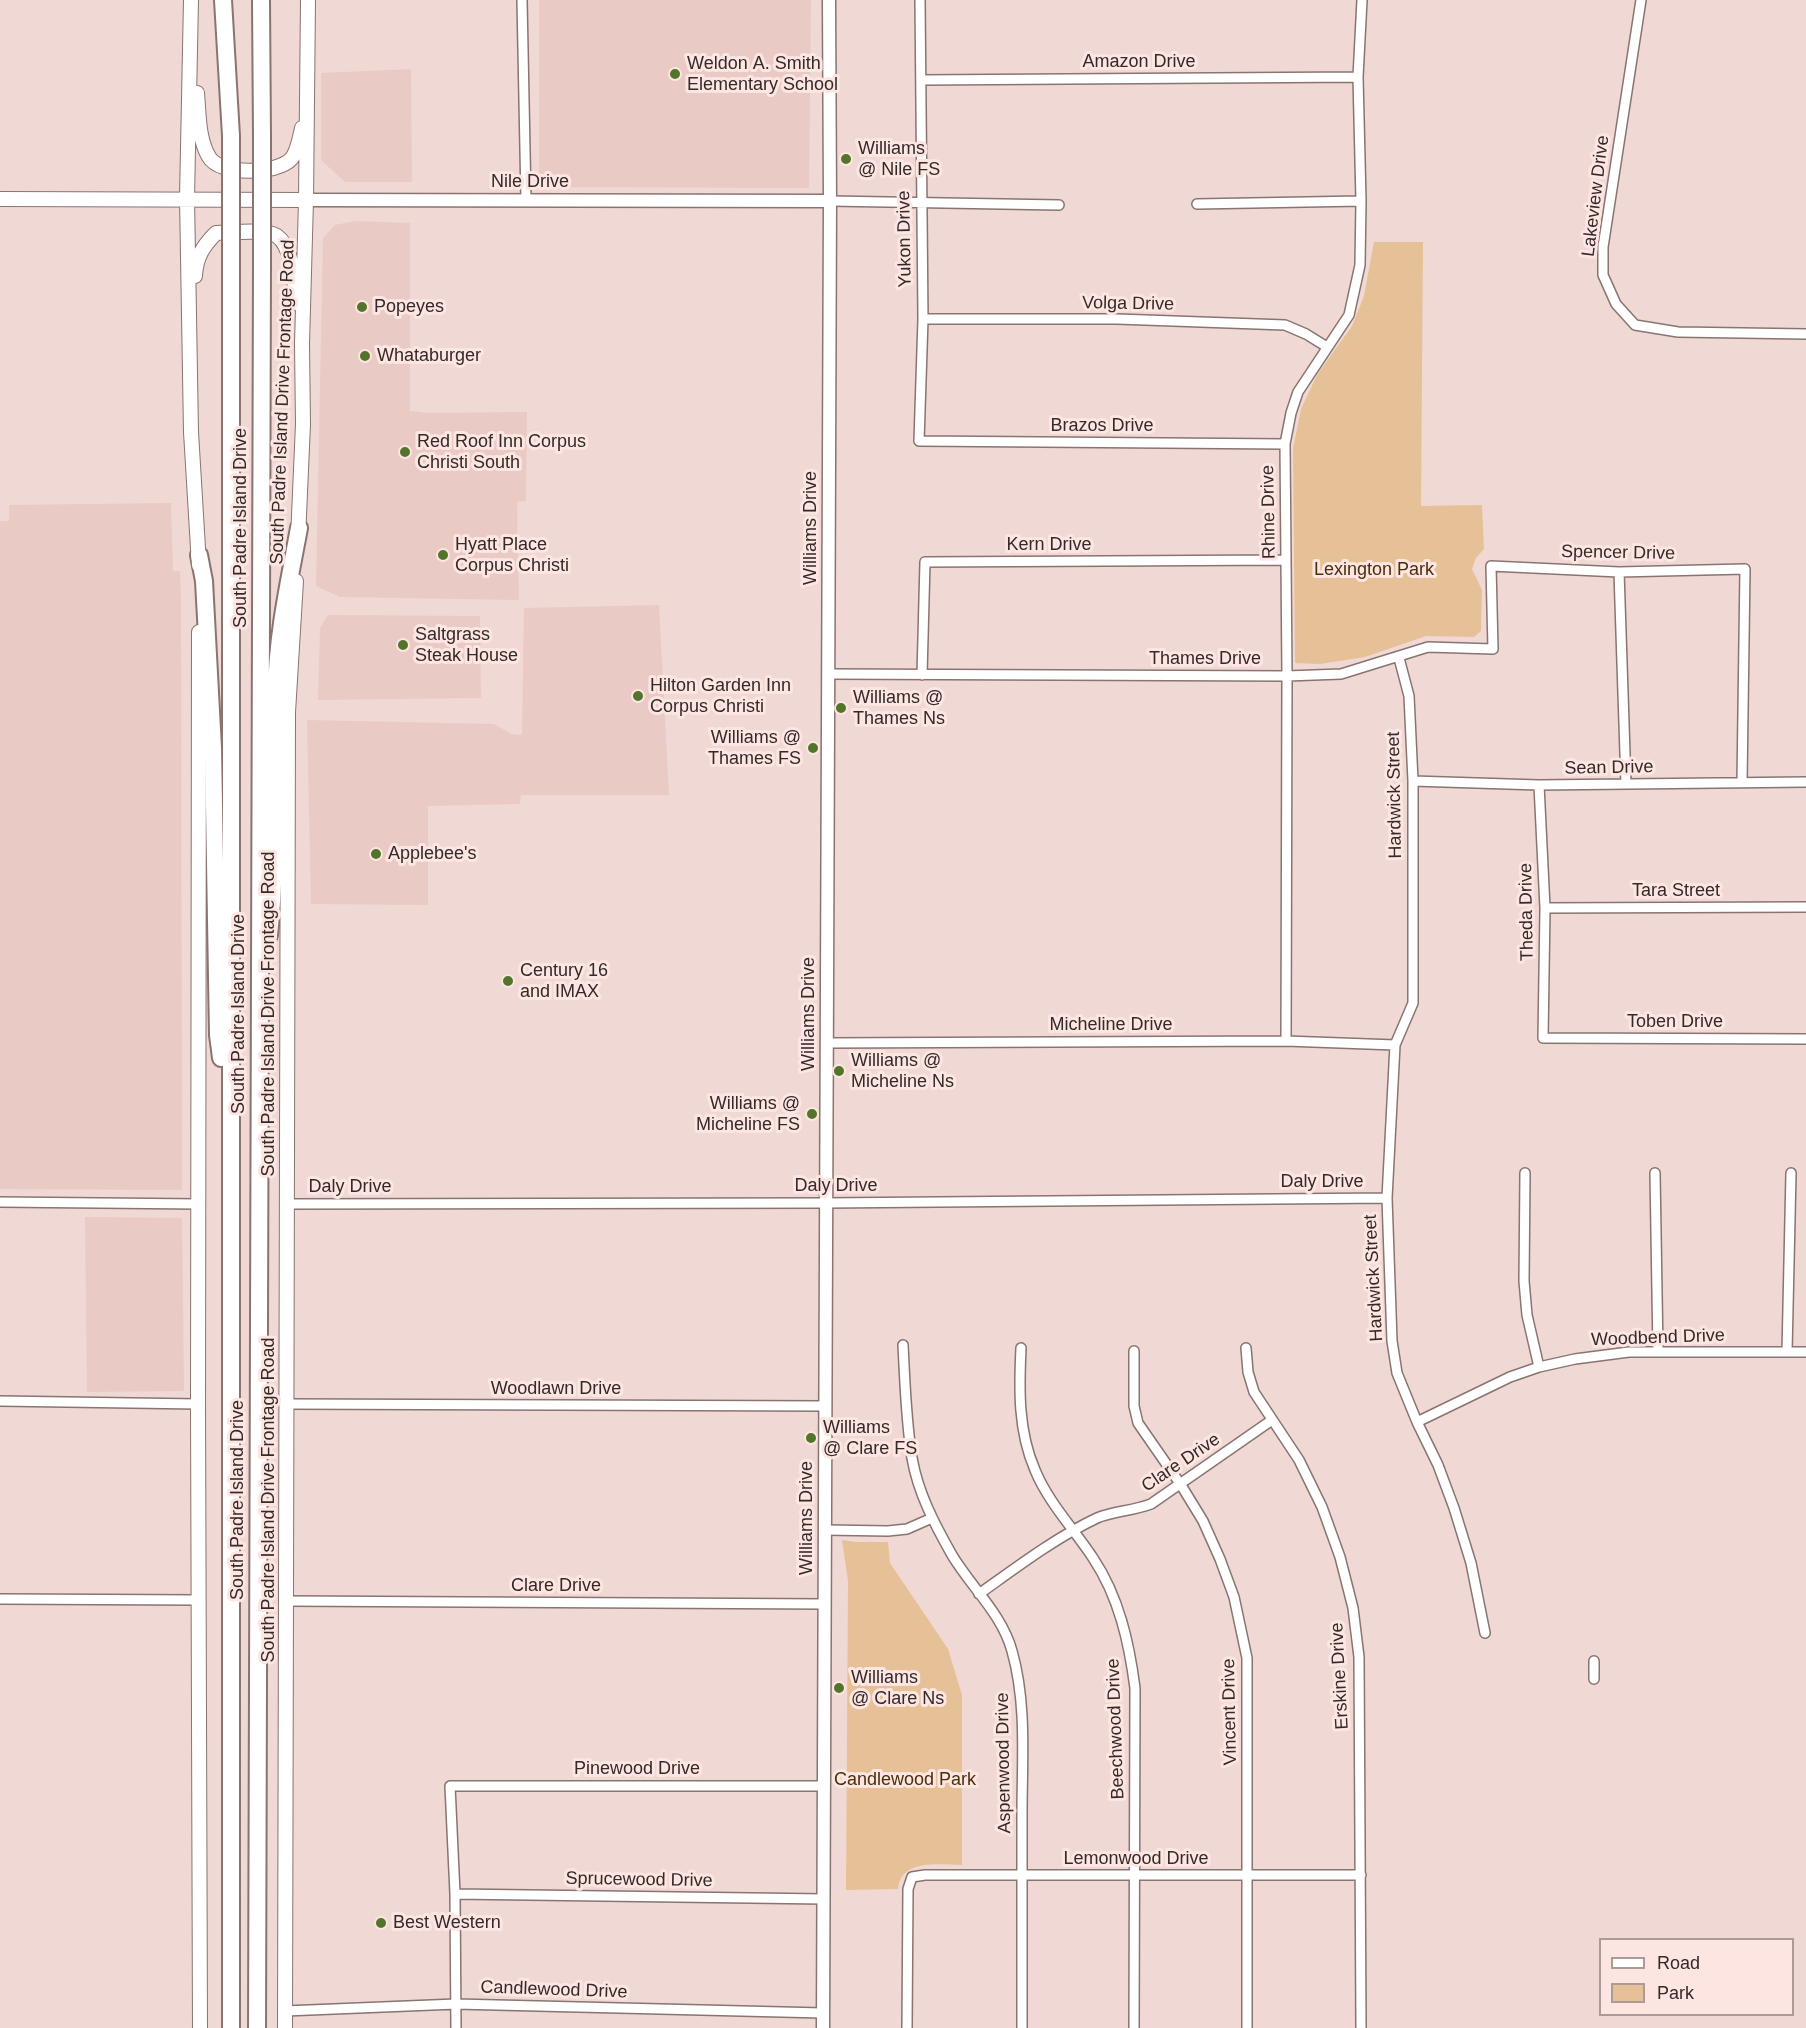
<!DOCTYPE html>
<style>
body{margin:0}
#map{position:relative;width:1806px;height:2028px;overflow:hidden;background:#f0d8d4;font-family:Arial,sans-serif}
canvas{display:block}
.legend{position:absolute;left:1599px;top:1938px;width:195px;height:78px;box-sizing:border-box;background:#fde5e1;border:2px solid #ac9a97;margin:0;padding:8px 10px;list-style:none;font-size:18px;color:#332a29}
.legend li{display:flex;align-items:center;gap:12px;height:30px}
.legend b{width:30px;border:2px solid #ac9a97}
</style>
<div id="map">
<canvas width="1806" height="2028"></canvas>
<ul class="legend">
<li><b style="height:8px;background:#fff"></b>Road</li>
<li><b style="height:16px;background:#e6c198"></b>Park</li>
</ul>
</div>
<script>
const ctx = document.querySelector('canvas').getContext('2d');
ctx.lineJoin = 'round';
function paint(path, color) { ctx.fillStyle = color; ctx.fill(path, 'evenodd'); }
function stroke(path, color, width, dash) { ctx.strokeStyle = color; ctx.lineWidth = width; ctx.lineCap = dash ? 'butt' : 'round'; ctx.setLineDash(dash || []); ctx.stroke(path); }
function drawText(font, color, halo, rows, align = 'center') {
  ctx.font = font + ' Arial,sans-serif'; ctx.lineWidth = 6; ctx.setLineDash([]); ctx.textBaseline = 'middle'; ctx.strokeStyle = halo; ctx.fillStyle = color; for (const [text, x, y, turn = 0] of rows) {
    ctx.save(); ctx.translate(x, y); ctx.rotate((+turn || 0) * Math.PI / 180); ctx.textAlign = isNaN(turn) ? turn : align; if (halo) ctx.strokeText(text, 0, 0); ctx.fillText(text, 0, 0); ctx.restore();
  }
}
const built = new Path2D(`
 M539 0H811L809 188 539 187Z
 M411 69 412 182H345L321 160V73Z
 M355 221 410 223V411L428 413 527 412 526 501 517 502 519 600 340 597 316 586 323 238 335 225Z
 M171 503 173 571H180L181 596 182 1190 0 1189V521H9V505Z
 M659 605 669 795H521L520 804 428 806V905L311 904 307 720 494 724 512 734 522 735 524 608Z
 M328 615 480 616 481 698 318 700 320 628Z
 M85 1217 182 1218 184 1391 87 1392Z`);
const green = new Path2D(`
 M1374 242H1423L1421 506 1482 505 1484 549 1476 558 1472 569 1482 590 1481 631 1474 637 1426 636 1365 657 1320 664 1295 663 1293 448 1301 409 1317 375 1352 326 1364 296Z
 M842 1540 856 1542H888L890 1563 948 1649 962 1695V1865C940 1865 901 1858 898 1889L846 1890 848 1581Z`);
const minor = new Path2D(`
 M522 0 526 200
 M920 0 923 319 919 441 1285 444
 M1641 0 1603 247V275L1616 304 1635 325 1678 332 1806 334
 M921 80 1358 77
 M830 201 1059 205
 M1197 204 1361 201
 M923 319H1117L1285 325 1306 334 1327 347
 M1619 572 1626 784
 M1399 658 1409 696 1413 781V1003L1395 1045 1387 1198 1392 1341 1397 1373 1417 1422 1438 1465 1454 1508 1471 1563 1485 1633
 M828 674 1287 676 1341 674 1428 647 1493 649 1491 566 1619 572 1745 569 1742 782
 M922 675 925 562 1286 560
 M1413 781 1539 785 1806 782
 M1539 785 1545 908 1543 1038 1806 1039
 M1545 908 1806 907
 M1286 1041 1287 676 1285 444 1291 413 1298 392 1349 315 1360 265 1361 201 1358 77 1362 0
 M827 1043 1286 1041 1395 1045
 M1525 1173 1524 1281 1527 1315 1539 1367
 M1655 1173 1658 1352
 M0 1202 199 1204
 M286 1204 826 1203 1387 1198
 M903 1345C905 1383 906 1421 912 1458 918 1493 935 1525 952 1555 971 1587 1002 1614 1012 1651 1027 1704 1022 1760 1022 1814 1022 1885 1022 1957 1022 2028
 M1021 1348C1019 1389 1018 1431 1035 1470 1048 1502 1074 1529 1093 1558 1119 1597 1129 1642 1135 1688L1134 2028
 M1246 1348 1248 1372 1254 1392 1299 1460 1322 1507 1340 1557 1353 1608 1359 1657 1361 2028
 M1134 1351V1406L1138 1423 1181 1485 1203 1521 1220 1559 1234 1597 1247 1658V2028
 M1787 1352 1791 1173
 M0 1401 198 1404
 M287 1404 826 1406
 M1417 1422 1510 1377 1539 1367 1575 1359 1629 1352H1806
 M825 1530 888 1531 907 1529 932 1518
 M979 1594C1017 1567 1055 1538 1097 1518 1113 1511 1133 1511 1151 1504L1272 1420
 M0 1599 199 1600
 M287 1601 825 1604
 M1594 1661V1679
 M455 1894 824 1899
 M285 2011 456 2004 823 2013
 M456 2028 455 1894 450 1786H824
 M907 2028 908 1889 912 1877 925 1875H1361`);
const tertiary = new Path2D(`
 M306 200 830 201
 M823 2028 830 201 829 0`);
const secondary = new Path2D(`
 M191 0 187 198 191 432 199 565
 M197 93C199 115 198 138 209 157 220 176 278 174 291 159 297 153 300 137 302 128
 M0 199 306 200
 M195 276C196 257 203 246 216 233 231 233 264 228 277 236 293 247 294 285 297 303
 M298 538 303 424 302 344 306 200 308 0
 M199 632 198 1404 200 2028
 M285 2028 288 712 296 581`);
const motorway = new Path2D(`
 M223 0 231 136
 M261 0 262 136
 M231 265V2028
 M199 555 204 581 213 748 218 1035 221 1058
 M269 935C278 856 273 772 276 692 277 636 289 582 299 528
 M257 2028 262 264`);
const motorwayBridge = new Path2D(`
 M262 136V264
 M231 265V136`);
const markers = [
 [675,74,6,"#53742b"],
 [846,159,6,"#53742b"],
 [362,307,6,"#53742b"],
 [365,356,6,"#53742b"],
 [405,452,6,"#53742b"],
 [443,555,6,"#53742b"],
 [403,645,6,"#53742b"],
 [638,696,6,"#53742b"],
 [841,708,6,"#53742b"],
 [813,748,6,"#53742b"],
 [376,854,6,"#53742b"],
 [508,981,6,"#53742b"],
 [839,1071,6,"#53742b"],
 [812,1114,6,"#53742b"],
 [811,1438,6,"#53742b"],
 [839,1688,6,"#53742b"],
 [381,1923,6,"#53742b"]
];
const streetNames = [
 ["Amazon Drive",1139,62],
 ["Nile Drive",530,182],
 ["Lakeview Drive",1596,196,-83],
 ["Yukon Drive",905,239,-91],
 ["Volga Drive",1128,304,1],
 ["South Padre Island Drive Frontage Road",283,402,-88],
 ["Brazos Drive",1102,426],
 ["Rhine Drive",1269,512,-91],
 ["South Padre Island Drive",241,528,-90],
 ["Williams Drive",811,528,-90],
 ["Kern Drive",1049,545],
 ["Spencer Drive",1618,553,1],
 ["Thames Drive",1205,659],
 ["Sean Drive",1609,768,-1],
 ["Hardwick Street",1395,795,-91],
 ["Tara Street",1676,891],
 ["Theda Drive",1527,912,-91],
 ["South Padre Island Drive",239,1014,-90],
 ["South Padre Island Drive Frontage Road",269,1014,-90],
 ["Williams Drive",809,1014,-90],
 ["Toben Drive",1675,1022],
 ["Micheline Drive",1111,1025],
 ["Daly Drive",1322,1182],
 ["Daly Drive",836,1186],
 ["Daly Drive",350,1187],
 ["Hardwick Street",1374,1278,-93],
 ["Woodbend Drive",1658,1338,-2],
 ["Woodlawn Drive",556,1389],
 ["Clare Drive",1181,1463,-34],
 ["South Padre Island Drive",238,1500,-90],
 ["South Padre Island Drive Frontage Road",269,1500,-90],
 ["Williams Drive",807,1518,-90],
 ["Clare Drive",556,1586],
 ["Erskine Drive",1340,1676,-93],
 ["Vincent Drive",1230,1712,-91],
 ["Beechwood Drive",1116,1729,-92],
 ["Aspenwood Drive",1004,1763,-91],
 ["Pinewood Drive",637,1769],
 ["Lemonwood Drive",1136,1859],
 ["Sprucewood Drive",639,1880,1],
 ["Candlewood Drive",554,1990,2]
];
const poiNames = [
 ["Weldon A. Smith",687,64],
 ["Elementary School",687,85],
 ["Williams",858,149],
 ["@ Nile FS",858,170],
 ["Popeyes",374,307],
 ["Whataburger",377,356],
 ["Red Roof Inn Corpus",417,442],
 ["Christi South",417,463],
 ["Hyatt Place",455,545],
 ["Corpus Christi",455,566],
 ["Saltgrass",415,635],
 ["Steak House",415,656],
 ["Hilton Garden Inn",650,686],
 ["Corpus Christi",650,707],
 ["Williams @",853,698],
 ["Thames Ns",853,719],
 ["Williams @",801,738,"right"],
 ["Thames FS",801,759,"right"],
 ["Applebee's",388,854],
 ["Century 16",520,971],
 ["and IMAX",520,992],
 ["Williams @",851,1061],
 ["Micheline Ns",851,1082],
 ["Williams @",800,1104,"right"],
 ["Micheline FS",800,1125,"right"],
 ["Williams",823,1428],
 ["@ Clare FS",823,1449],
 ["Williams",851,1678],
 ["@ Clare Ns",851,1699],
 ["Best Western",393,1923]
];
const parkNames = [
 ["Lexington Park",1374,570],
 ["Candlewood Park",905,1780]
];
paint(built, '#eacac4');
paint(green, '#e6c198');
stroke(minor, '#897470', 12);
stroke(tertiary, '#897470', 15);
stroke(secondary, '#897470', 16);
stroke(motorway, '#897470', 20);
stroke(minor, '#fff', 9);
stroke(tertiary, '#fff', 12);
stroke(secondary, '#fff', 14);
stroke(motorway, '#fff', 16);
stroke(motorwayBridge, '#897470', 20, []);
stroke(motorwayBridge, '#fff', 16);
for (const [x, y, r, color] of markers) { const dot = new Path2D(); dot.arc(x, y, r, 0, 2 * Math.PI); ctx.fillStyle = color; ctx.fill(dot); stroke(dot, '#fde5e1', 2); }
drawText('18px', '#332a29', '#fde5e1', streetNames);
drawText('18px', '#332a29', '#fde5e1', poiNames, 'left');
drawText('18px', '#492f0c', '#fde5e1', parkNames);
</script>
